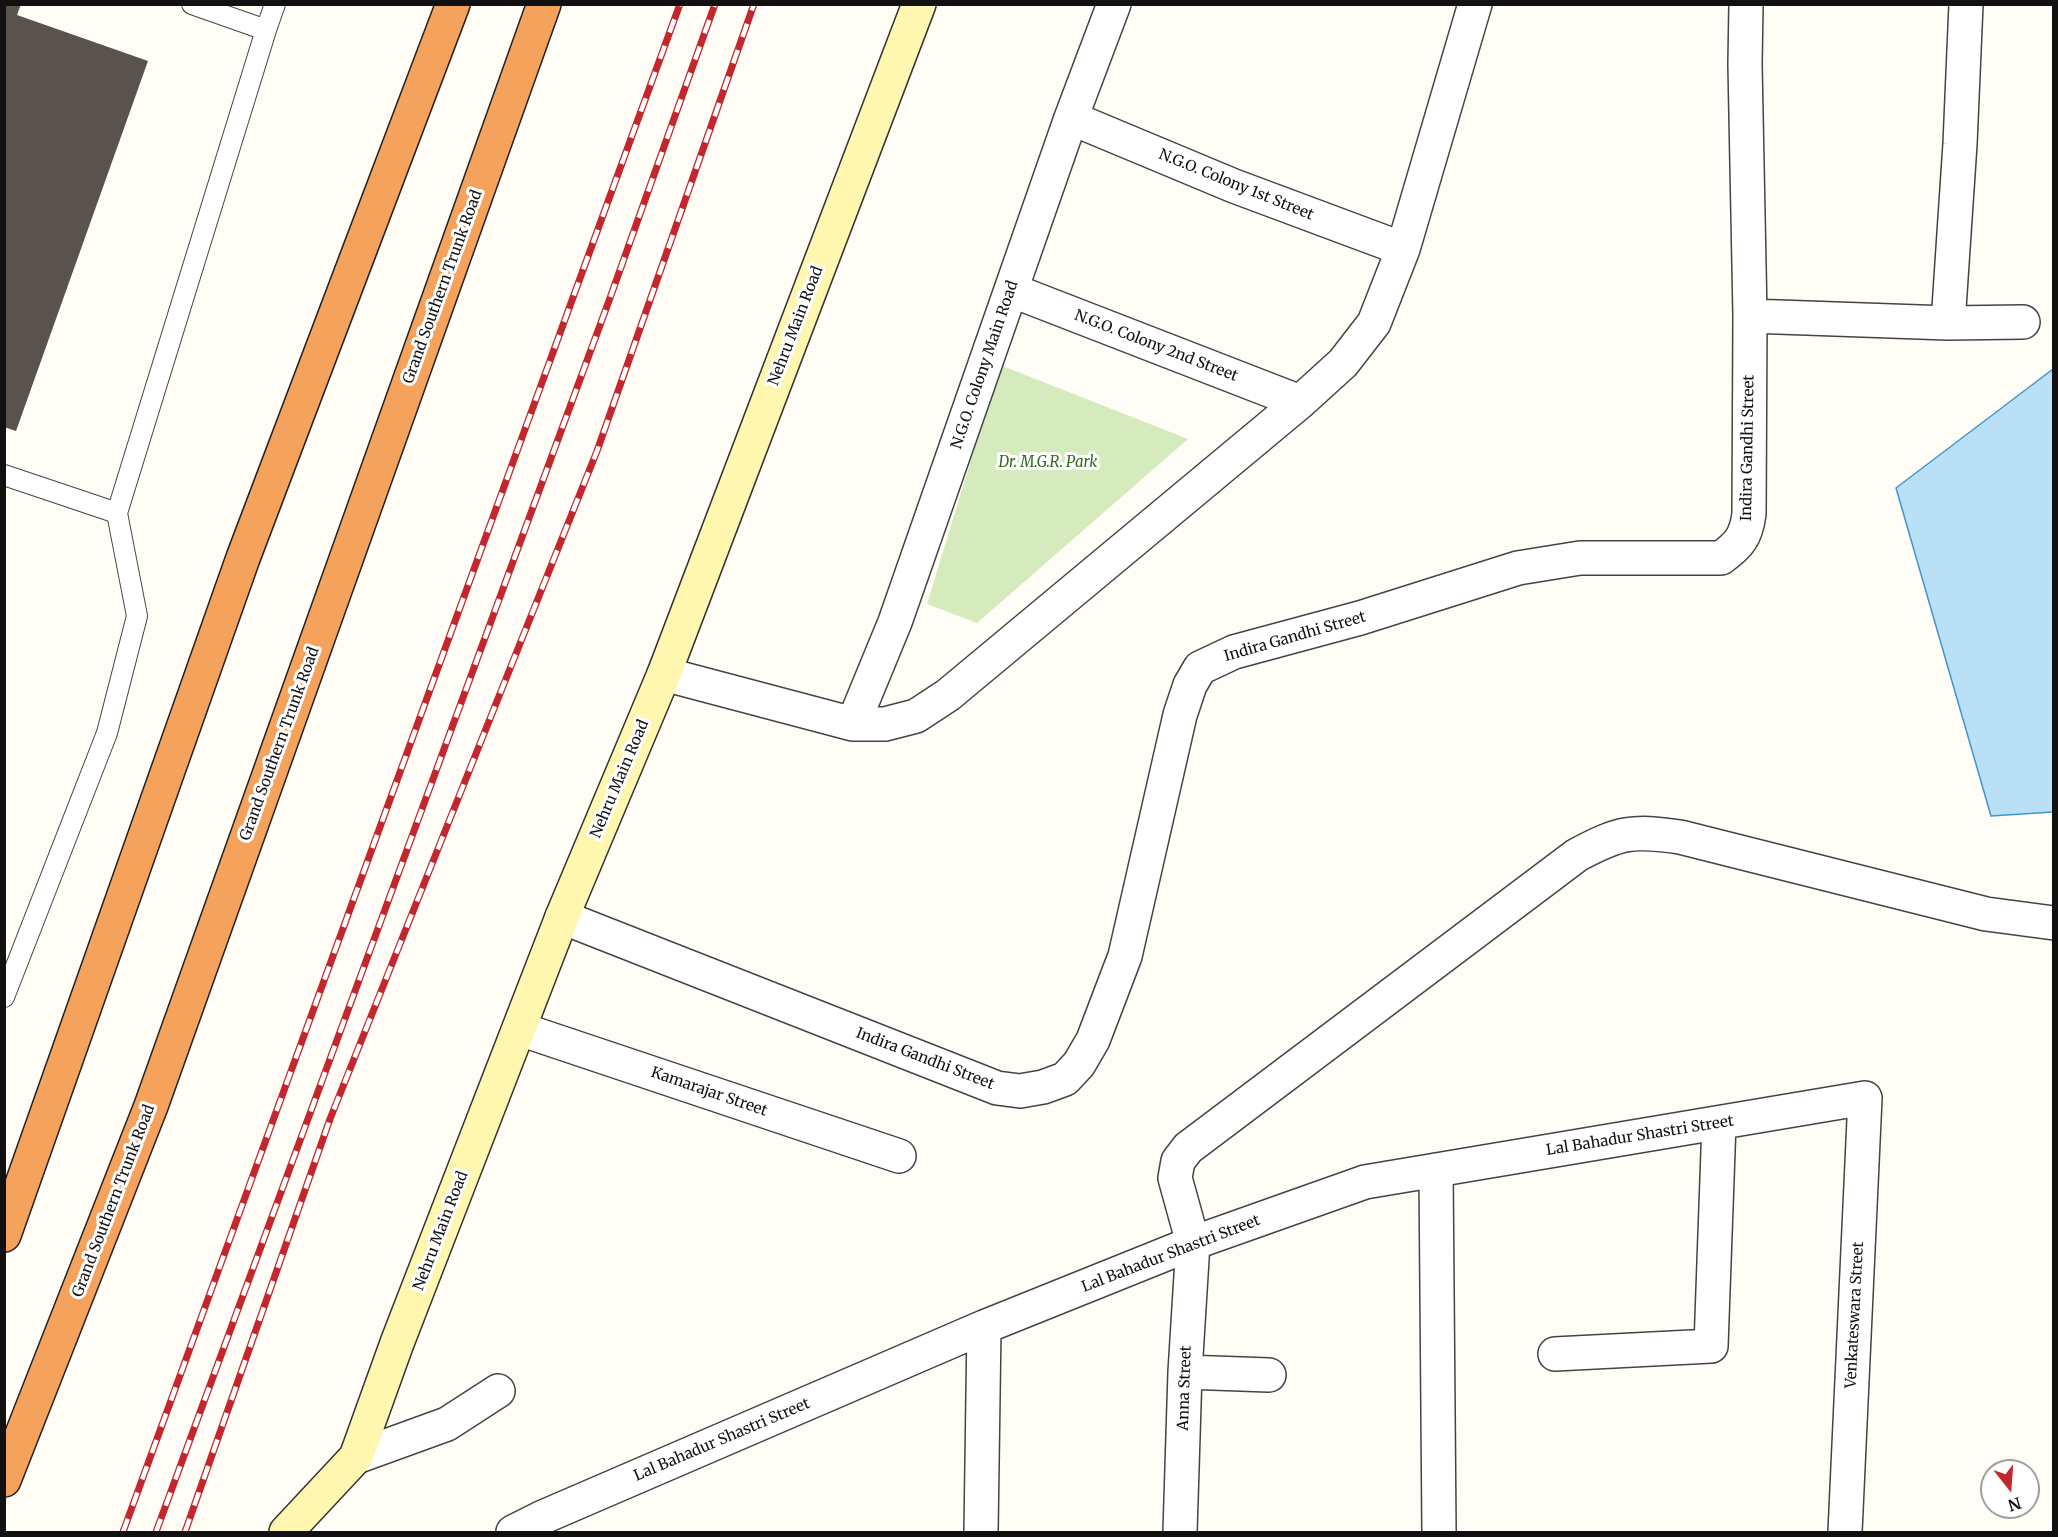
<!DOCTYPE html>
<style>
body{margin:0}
#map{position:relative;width:2058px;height:1537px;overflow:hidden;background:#fffdf5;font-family:Merriweather,serif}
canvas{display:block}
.frame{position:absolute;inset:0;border:6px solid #111;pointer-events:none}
.north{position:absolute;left:1980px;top:1459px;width:60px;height:60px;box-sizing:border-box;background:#fff;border:2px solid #a0a0a0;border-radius:50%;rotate:163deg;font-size:16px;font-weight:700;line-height:24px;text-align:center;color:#111}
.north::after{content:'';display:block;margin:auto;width:21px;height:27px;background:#c4262e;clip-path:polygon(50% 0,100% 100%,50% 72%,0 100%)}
</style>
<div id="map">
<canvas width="2058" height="1537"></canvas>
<div class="frame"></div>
<div class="north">N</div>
</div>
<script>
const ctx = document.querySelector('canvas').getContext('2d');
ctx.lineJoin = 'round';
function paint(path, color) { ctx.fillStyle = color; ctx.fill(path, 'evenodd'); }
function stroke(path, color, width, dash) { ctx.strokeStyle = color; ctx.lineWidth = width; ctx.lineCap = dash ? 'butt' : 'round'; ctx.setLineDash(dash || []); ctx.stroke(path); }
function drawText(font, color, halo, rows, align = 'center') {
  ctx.font = font + ' Merriweather,serif'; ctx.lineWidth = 6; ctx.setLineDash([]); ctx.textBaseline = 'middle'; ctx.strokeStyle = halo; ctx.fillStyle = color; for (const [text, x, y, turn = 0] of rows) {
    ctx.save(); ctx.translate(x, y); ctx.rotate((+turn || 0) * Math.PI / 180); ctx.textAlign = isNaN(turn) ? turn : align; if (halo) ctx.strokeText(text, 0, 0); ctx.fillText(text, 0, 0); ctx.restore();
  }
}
const green = new Path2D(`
 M1000 365 1188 439 977 623 927 604Z`);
const water = new Path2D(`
 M2053 369V812L1991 816 1896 488Z`);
const building = new Path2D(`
 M4 4H21L17 15 148 61 16 431 4 427Z`);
const lane = new Path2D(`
 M266 30 275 4
 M4 475 117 513
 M4 997 107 733 137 616 117 513 266 30 192 4`);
const street = new Path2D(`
 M1071 118 1234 186 1403 249
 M1011 290 1300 402
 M1750 316 1948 323 2023 322
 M1948 323 1960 144 1966 4
 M664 674 853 724H885L916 716 948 695 1300 402 1343 363 1374 323 1403 249 1475 4
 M853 724 895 622 1071 118 1114 4
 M562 917 997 1088 1020 1091 1043 1087 1065 1079 1079 1064 1093 1040 1125 956 1180 715 1190 685 1200 668 1234 652 1360 618 1518 568 1580 558H1721C1739 545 1746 537 1749 514L1750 316 1745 64 1746 4
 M520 1029 899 1156
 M1436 1170 1439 1532
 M1555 1354 1711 1346 1719 1123
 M1185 1372 1269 1375
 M356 1457 447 1424 498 1391
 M513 1532 541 1518 984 1327 1193 1243 1365 1182 1865 1098 1845 1532
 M981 1532 984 1327
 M1180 1532 1185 1372 1193 1243 1175 1178 1178 1161 1188 1148 1577 855C1620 832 1632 830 1680 837L1986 914 2054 923`);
const secondary = new Path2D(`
 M286 1532 356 1457 397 1343 562 917 664 674 919 4`);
const highway = new Path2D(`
 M4 1235 243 558 453 4
 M4 1480 151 1106 544 4`);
const rail = new Path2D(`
 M123 1532 680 4
 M156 1532 610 298 715 4
 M185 1532 330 1119 597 451 754 4`);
const streetNames = [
 ["N.G.O. Colony 1st Street",1236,185,22],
 ["Grand Southern Trunk Road",443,287,-70],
 ["Nehru Main Road",796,326,-69],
 ["N.G.O. Colony 2nd Street",1156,346,21],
 ["N.G.O. Colony Main Road",985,365,-71],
 ["Indira Gandhi Street",1748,448,-89],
 ["Indira Gandhi Street",1295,637,-16],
 ["Grand Southern Trunk Road",280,744,-70],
 ["Nehru Main Road",620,779,-67],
 ["Indira Gandhi Street",925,1059,21],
 ["Kamarajar Street",709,1092,19],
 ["Lal Bahadur Shastri Street",1640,1136,-9],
 ["Grand Southern Trunk Road",114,1201,-69],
 ["Nehru Main Road",441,1231,-69],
 ["Lal Bahadur Shastri Street",1171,1254,-21],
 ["Venkateswara Street",1855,1315,-87],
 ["Anna Street",1185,1388,-88],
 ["Lal Bahadur Shastri Street",722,1440,-23]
];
const parkNames = [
 ["Dr. M.G.R. Park",1048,463]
];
paint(green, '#d5ebbd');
paint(water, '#b9e0f7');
stroke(water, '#3f96cf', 1.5);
paint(building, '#5a524d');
stroke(lane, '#444', 22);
stroke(street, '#444', 36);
stroke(secondary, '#333', 36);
stroke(highway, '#222', 36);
stroke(lane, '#fff', 20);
stroke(street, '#fff', 33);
stroke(secondary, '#fff6b0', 33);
stroke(highway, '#f5a25d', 33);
stroke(rail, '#c4262e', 7);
stroke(rail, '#fff', 4.5, [14]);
drawText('15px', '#111', '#fff', streetNames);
drawText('italic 15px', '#2f6b1f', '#fff', parkNames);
</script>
